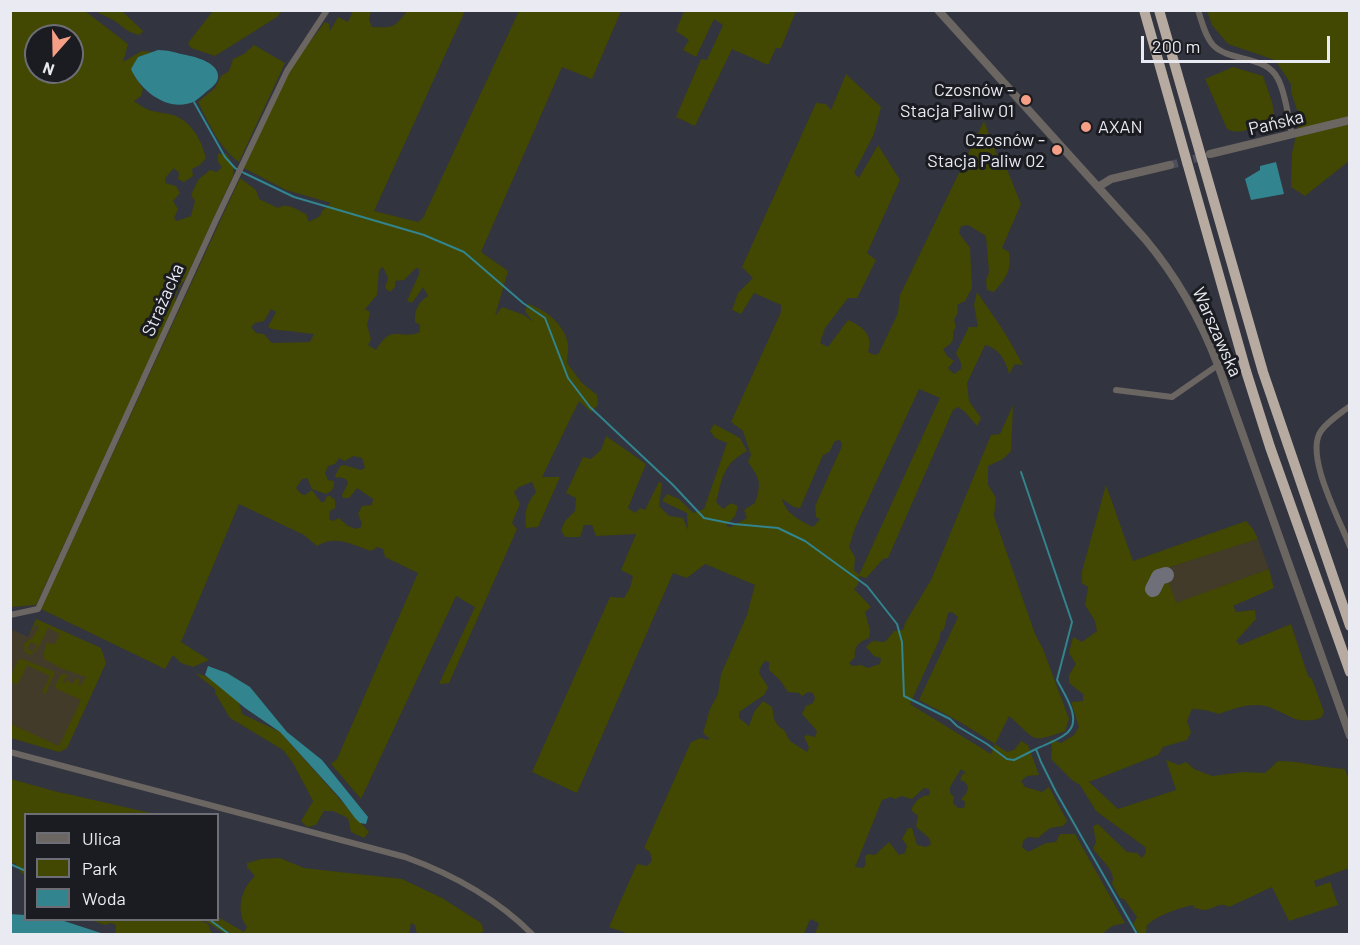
<!DOCTYPE html>
<meta charset="utf-8">
<style>
body{margin:0}
#map{position:relative;width:1360px;height:945px;overflow:hidden;background:#32343f;font-family:Barlow,sans-serif}
canvas{display:block}
.frame{position:absolute;inset:0;border:12px solid #e9eaf2;pointer-events:none}
.legend{position:absolute;left:24px;top:813px;width:195px;height:108px;box-sizing:border-box;background:#1b1c21;border:2px solid #6d6e75;margin:0;padding:8px 10px;list-style:none;font-size:18px;color:#e9eaf2}
.legend li{display:flex;align-items:center;gap:12px;height:30px}
.legend b{width:30px;border:2px solid #6d6e75}
.north{position:absolute;left:24px;top:24px;width:60px;height:60px;box-sizing:border-box;background:#1b1c21;border:2px solid #6d6e75;border-radius:50%;rotate:200deg;font-size:16px;font-weight:700;line-height:24px;text-align:center;color:#e9eaf2}
.north::after{content:'';display:block;margin:auto;width:21px;height:27px;background:#f49f86;clip-path:polygon(50% 0,100% 100%,50% 72%,0 100%)}
.scale{position:absolute;left:1141px;top:36px;width:189px;height:27px;box-sizing:border-box;border:3px solid #e9eaf2;border-top:0;padding-left:8px;font-size:18px;line-height:21px;white-space:nowrap;color:#e9eaf2;-webkit-text-stroke:4px #1b1c21;paint-order:stroke}
</style>
<div id="map">
<canvas width="1360" height="945"></canvas>
<div class="frame"></div>
<ul class="legend">
<li><b style="height:8px;background:#6c6662"></b>Ulica</li>
<li><b style="height:16px;background:#424701"></b>Park</li>
<li><b style="height:16px;background:#32848e"></b>Woda</li>
</ul>
<div class="north">N</div>
<div class="scale">200 m</div>
</div>
<script>
const ctx = document.querySelector('canvas').getContext('2d');
ctx.lineJoin = 'round';
function paint(path, color) { ctx.fillStyle = color; ctx.fill(path, 'evenodd'); }
function stroke(path, color, width, dash) { ctx.strokeStyle = color; ctx.lineWidth = width; ctx.lineCap = dash ? 'butt' : 'round'; ctx.setLineDash(dash || []); ctx.stroke(path); }
function drawText(font, color, halo, rows, align = 'center') {
  ctx.font = font + ' Barlow,sans-serif'; ctx.lineWidth = 6; ctx.setLineDash([]); ctx.textBaseline = 'middle'; ctx.strokeStyle = halo; ctx.fillStyle = color; for (const [text, x, y, turn = 0] of rows) {
    ctx.save(); ctx.translate(x, y); ctx.rotate((+turn || 0) * Math.PI / 180); ctx.textAlign = isNaN(turn) ? turn : align; if (halo) ctx.strokeText(text, 0, 0); ctx.fillText(text, 0, 0); ctx.restore();
  }
}
const industrial = new Path2D(`
 M1258 539 1269 569 1176 604 1164 569Z
 M36 619 101 648 106 663 67 748 59 752 11 738 10 629 28 637Z`);
const green = new Path2D(`
 M11 11H85L128 44 123 62 142 51 153 52 138 57 133 74 143 89 141 96 134 101C149 112 152 111 169 114 190 118 201 139 206 158L200 165 192 169 193 176 184 182 178 179 179 173 174 168 166 177 165 183 176 186 180 193 173 201 178 209 174 218 177 221 191 216 195 201 191 195 198 180 210 170 217 172 222 167 218 162V154H227L233 166V176L185 280C179 285 174 296 175 304L36 605 11 607ZM36 36H72V72H36Z
 M95 11H122L143 31 140 35C123 31 125 27 113 20 107 16 101 15 95 11Z
 M282 11 277 17 215 56 191 48 188 43 213 11Z
 M353 11H371L369 19 372 27C394 28 394 28 407 11H465L374 211 418 222 423 218 519 11H621L592 79 562 67 481 252 508 271 495 316 502 307 524 315 533 322 525 311 528 304C545 309 565 325 568 344 569 349 567 358 567 363L582 383 597 395 598 405 591 412 579 401 542 477H560L538 527 526 528C524 513 526 504 536 492L532 482 519 487 514 492 520 504 512 523 517 529 449 683 439 684 475 607 456 596 361 799 331 764 337 759 418 573 385 557 383 549 377 547 371 551C353 545 335 534 317 546L304 535 239 504 181 642 209 660 193 667 181 663 173 655 165 669 41 609 240 178 256 190 259 199 278 208C287 202 297 210 306 214L309 222 320 216 322 211 331 203 286 190 244 168 293 64 325 22 329 24 330 31 338 17 348 22ZM383 267 388 278 385 288 390 292 395 287V281L404 280 416 268 419 269V274L407 301 412 303 423 287 428 296C418 302 414 311 415 322L420 325V332C399 341 393 322 376 350L368 345 371 339 367 325 370 312 365 309 377 295 379 270ZM271 309 276 312 268 327C276 331 280 330 288 331 297 331 305 334 314 334L310 342 272 343 264 334 256 333 251 327 255 323 264 321ZM353 456 362 458 365 468 361 470 344 465 340 466 335 476 336 478 339 477 346 479 348 483 342 495 343 498H349L357 488 373 499 372 505 362 506 358 514 362 523 361 527 356 529 348 526 339 518 333 521 329 519 330 511 335 508V500L330 496H327L324 502H321L312 490 305 495 301 494 296 488 302 479 307 478 312 489 326 494C333 491 334 488 334 481L328 480 325 473 328 466 335 464 339 458 345 461Z
 M684 11H796L781 48H776L768 65 732 49 695 126 676 117 701 59 707 60 723 25 714 19 696 57 683 50 689 40 676 31Z
 M1207 11H1349V161L1305 196 1291 187 1292 153 1300 119 1291 92V84L1275 60 1228 44 1212 25Z
 M254 45 285 63 239 162C219 148 209 123 198 102L215 88 221 76 229 71 233 59 244 54Z
 M1233 67 1263 76 1272 102 1275 119C1259 121 1245 138 1227 129L1205 79Z
 M846 74 881 107 874 134 854 173 859 178 878 145 900 180 867 253 876 260 857 298H848L825 328 820 343 828 347 848 320C863 327 874 335 868 352L875 355 879 353 898 313 900 295 984 121 997 155 1002 157 1021 204 1002 248 1009 252C1012 270 1006 278 994 292L987 290 986 280 989 272 986 236 968 225 961 226 959 233 970 248 972 288 965 301 957 305 958 312 954 320 956 327 953 332C954 342 951 344 943 349L947 356 954 361 948 368 954 374 961 369V363L956 353 969 327H978L974 305 977 292 1005 333 1023 365 1015 364 1009 374C1006 361 999 348 985 345L967 383 969 401 981 418 977 426 965 412 958 407 953 410 888 558 883 559 866 578 859 576 858 585 854 589 871 607 865 612 870 630 869 638C860 642 853 646 855 657L849 663 852 666 861 665 868 668 880 664 881 658 874 656 866 647 872 641 885 642 894 631 903 630 905 623 931 580 991 435 1000 434 1013 405 1011 451 1003 459 988 466V485L996 498 994 516 1035 634 1043 649 1069 719 1065 731C1029 744 1037 740 1009 716L995 744 1007 752 1014 750 1021 741 1028 745 1039 775 1027 776 1021 781 1025 787 1042 792 1049 787 1067 821 1063 826 1050 828 1038 838 1028 837 1023 841 1022 847 1028 852 1046 843 1056 842 1060 834H1075L1125 923 1112 926 1102 934H815L819 923 810 919 804 934H629L609 927 637 864 647 866 652 861 650 852 644 848 691 742 701 738 707 740 710 739 703 733 710 709 718 694 721 674 747 615 755 585 705 564 687 578 673 573 577 793 532 772 610 597 624 598 630 588 633 576 621 570 636 534 596 536 592 525H584L580 537H565L561 530 565 521 575 511 576 498 566 493 583 457 591 459 601 450 606 436 646 464 628 508 635 513 640 508 645 510 659 482 662 483 659 506 669 516 683 518 688 530 687 513 662 501 667 494 679 499 693 513 704 509 727 443 715 438 710 431 714 424 740 438 747 451C722 465 723 477 716 502L723 509 731 503 738 506 735 516 726 526 731 527 747 518 744 510 755 503C762 483 760 479 748 462L751 455 743 431 731 422 781 312V305L754 293 741 314 732 310 738 293 753 278 742 267 816 103 826 104 831 110ZM919 389 940 398 859 575 854 570 855 557 849 547 855 528ZM840 440 842 446 815 506 816 517 820 519 813 527C799 520 786 514 782 499L794 507 800 508 823 455 829 452 835 441ZM952 612 958 617 919 700 960 722 995 744 991 754 910 704 940 638V633L944 629 948 613ZM765 661 769 662V670L780 680 788 692 799 693 802 696 808 692 813 693 815 698 813 703 806 706 802 714 817 731 815 737 807 735 804 737 809 747 807 752 790 741 784 730 778 726 774 719 772 707 763 701 754 712 749 726 739 718V712L764 695 768 687 759 673 761 666ZM961 769 967 774 963 773 960 780 965 782 968 787 966 794 961 799 965 802 964 808H958L953 803 954 797 950 793V787ZM924 788 929 789 930 795C920 796 916 800 911 810L918 816 916 827 929 838 931 844 926 847 917 845 912 828H908L902 839 907 846 905 853 899 855 889 842 875 855 867 854 865 858 866 864 863 868 855 867 882 800 891 797 895 799 901 796 912 799Z
 M1106 485 1133 561 1246 521 1253 529 1258 539 1164 569 1176 603 1269 569 1274 588 1233 606 1236 612 1255 610 1256 619 1236 641 1240 645 1291 624 1308 676 1312 679 1324 712 1321 718C1296 725 1292 716 1271 708 1255 701 1235 708 1219 714L1205 710 1192 709 1187 721 1191 732 1187 740 1163 747 1158 755 1089 782 1118 809 1176 790 1166 760 1179 765 1186 762 1194 769 1212 776 1243 772 1265 773 1278 761C1301 761 1322 768 1345 769L1349 781V868L1314 881 1316 887 1330 882 1338 905 1289 921 1272 887 1229 907C1219 901 1215 909 1205 910 1201 910 1198 908 1194 908L1193 905C1176 909 1160 914 1147 925L1146 934H1139L1133 924 1137 917 1124 899 1120 898 1112 884C1117 871 1100 859 1093 849L1096 842 1093 826 1098 824 1127 852 1137 853 1142 858 1146 852 1145 847 1096 811 1080 785 1072 780 1051 759 1052 747 1050 739 1061 743 1074 735 1079 727 1071 702 1083 701V694L1069 683V675L1076 664 1069 653 1073 637 1082 642 1097 631 1095 621 1085 605 1088 587 1082 583V571Z
 M36 619 101 648 106 663 67 748 59 752 11 738V724L59 746 81 700 57 689 55 686 60 676 63 674 68 675 62 682 65 683 67 679 68 681 73 684 76 678 80 680 78 684 80 686 86 677 63 669 44 659V652L47 642 54 645 60 634 48 628 39 647 31 642 27 649 33 652 36 646 38 648 31 655 25 652 24 644 34 636 39 626 35 625 29 635Z
 M22 659 55 672 45 694 42 693 50 676 27 665 19 682 16 684 11 682V676L18 660Z
 M196 674C210 675 228 689 237 700 240 704 241 709 242 714L280 732 369 832 364 838 351 832 348 818 333 811H324L316 825 307 827 301 821 313 801 293 763 283 750 230 718 215 693V689Z
 M11 779 54 791 155 814H26L25 874H22L15 863 11 864Z
 M280 858 304 868 402 879 442 898 481 923 484 931 480 934H417L415 925 411 923 409 934H225L204 920H218V917L244 932 247 927C235 912 241 888 255 876L247 867V863L261 859Z
 M91 920H200L208 924 212 934H115L116 925 111 923 105 925Z`);
const water = new Path2D(`
 M158 50C169 50 176 53 186 55 196 57 220 63 218 78 217 84 211 88 206 92 203 95 199 98 195 101 170 114 140 91 131 69L138 57Z
 M1276 162 1284 194 1251 200 1245 179 1260 170V166Z
 M208 666 227 673 250 687 287 732 322 760 368 817 366 824 360 823 355 818 340 798 280 732 245 708 205 675Z
 M10 914 25 915 26 920H61L104 934H11Z`);
const stream = new Path2D(`
 M194 102 225 157 235 168 244 173 294 197 424 235 464 252 523 303 545 318 568 378 590 407 673 485 704 518 734 524 778 528 805 541 867 586 897 624 902 642 904 696 950 719 957 726 987 744 1007 759 1014 760 1036 749
 M1021 472 1072 622 1057 680C1064 694 1083 720 1067 733 1059 740 1046 744 1036 749L1041 762 1056 792 1137 934
 M10 864 26 871
 M210 920 229 934`);
const taxiway = new Path2D(`
 M1153 589 1159 577 1166 575`);
const tertiaryTunnel = new Path2D(`
 M1170 165 1206 156`);
const minor = new Path2D(`
 M1198 10C1202 22 1205 36 1213 45 1230 63 1266 54 1278 79 1286 94 1288 118 1292 134
 M1116 390 1172 397 1218 365
 M1350 406C1341 413 1328 421 1321 431 1304 455 1340 520 1350 547
 M10 615 38 609 216 220 287 71 327 10
 M10 752 405 857C452 874 496 898 532 934`);
const tertiary = new Path2D(`
 M938 10 1145 239C1177 277 1200 318 1218 365L1350 736
 M1210 154 1350 120
 M1098 187 1111 179 1170 165`);
const motorway = new Path2D(`
 M1144 10 1246 371 1270 447 1350 672
 M1159 10 1263 372 1350 626`);
const markers = [
 [1026,100,6,"#f49f86"],
 [1086,127,6,"#f49f86"],
 [1057,150,6,"#f49f86"]
];
const poiNames = [
 ["Czosnów -",1014,90],
 ["Stacja Paliw 01",1014,111],
 ["AXAN",1098,127,"left"],
 ["Czosnów -",1045,140],
 ["Stacja Paliw 02",1045,161]
];
const streetNames = [
 ["Pańska",1276,123,-14],
 ["Strażacka",163,300,-66],
 ["Warszawska",1217,332,66]
];
paint(industrial, '#433b2a');
paint(green, '#424701');
paint(water, '#32848e');
stroke(stream, '#32848e', 2);
stroke(taxiway, '#6e6f79', 16);
stroke(tertiaryTunnel, '#4d4f5a', 8, [8, 4]);
stroke(minor, '#6c6662', 6);
stroke(tertiary, '#6c6662', 8);
stroke(motorway, '#b7aaa0', 10);
for (const [x, y, r, color] of markers) { const dot = new Path2D(); dot.arc(x, y, r, 0, 2 * Math.PI); ctx.fillStyle = color; ctx.fill(dot); stroke(dot, '#1b1c21', 2); }
drawText('18px', '#e9eaf2', '#1b1c21', poiNames, 'right');
drawText('18px', '#e9eaf2', '#1b1c21', streetNames);
</script>
